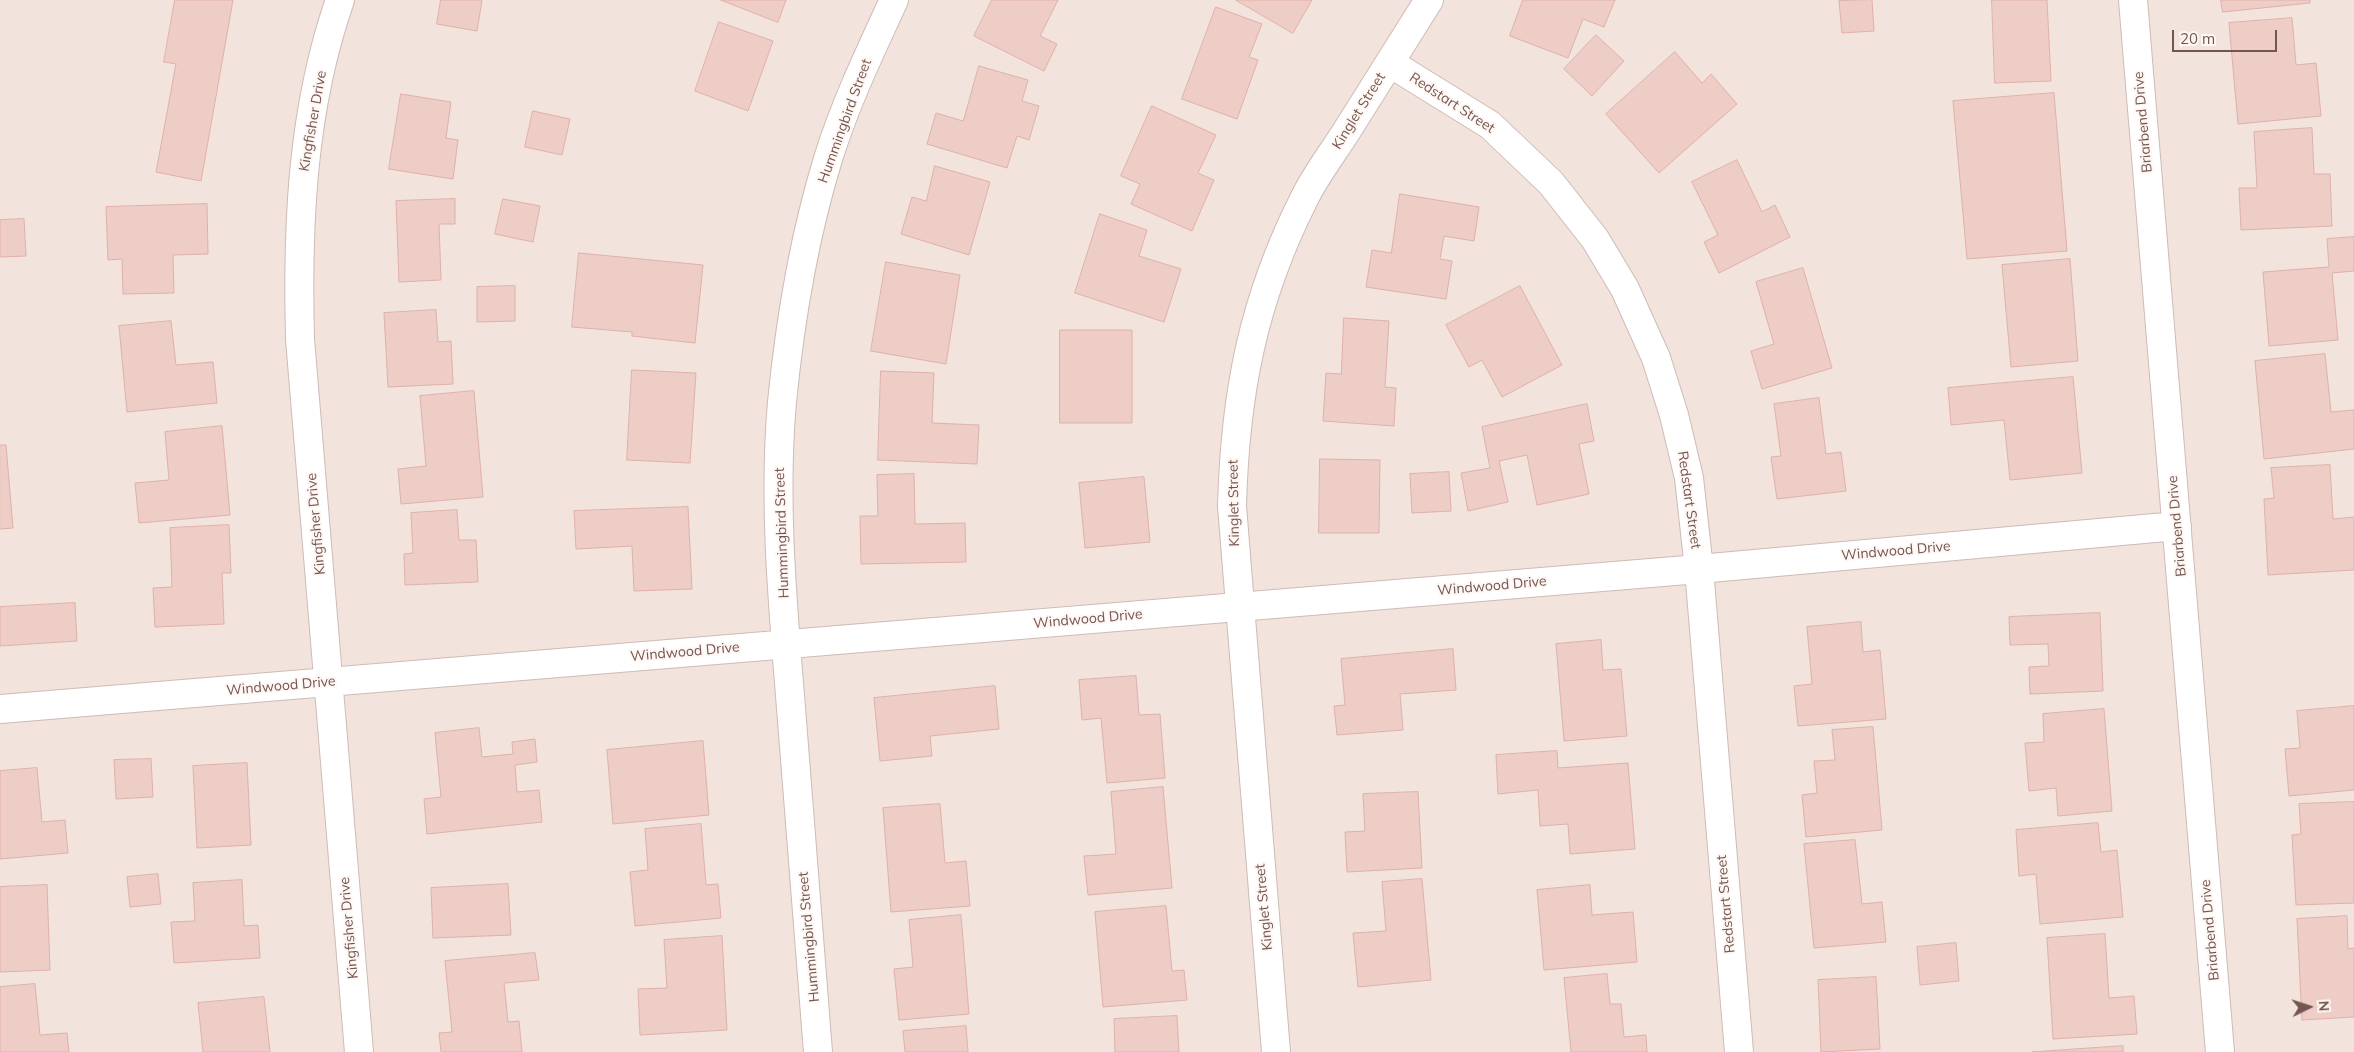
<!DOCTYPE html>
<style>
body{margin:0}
#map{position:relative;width:2354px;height:1052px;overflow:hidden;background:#fbf2ed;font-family:Mulish,sans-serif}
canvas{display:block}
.north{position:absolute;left:2284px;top:982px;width:50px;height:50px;-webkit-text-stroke:4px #fef7f3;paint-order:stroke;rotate:86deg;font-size:14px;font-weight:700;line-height:20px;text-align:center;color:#745651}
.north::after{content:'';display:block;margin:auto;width:18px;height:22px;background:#745651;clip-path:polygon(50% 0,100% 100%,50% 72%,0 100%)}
.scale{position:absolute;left:2172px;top:30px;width:105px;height:22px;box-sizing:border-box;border:2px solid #745651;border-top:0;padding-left:6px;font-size:15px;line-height:18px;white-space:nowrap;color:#745651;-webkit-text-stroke:4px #fef7f3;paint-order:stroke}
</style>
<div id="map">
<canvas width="2354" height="1052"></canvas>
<div class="north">N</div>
<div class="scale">20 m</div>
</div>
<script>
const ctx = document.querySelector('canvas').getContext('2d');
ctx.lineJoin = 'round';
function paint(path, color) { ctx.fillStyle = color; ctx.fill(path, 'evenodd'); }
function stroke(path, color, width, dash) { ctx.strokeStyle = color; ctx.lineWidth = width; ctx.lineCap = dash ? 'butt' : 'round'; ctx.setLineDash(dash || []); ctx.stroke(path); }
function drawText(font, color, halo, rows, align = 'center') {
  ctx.font = font + ' Mulish,sans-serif'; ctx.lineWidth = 4; ctx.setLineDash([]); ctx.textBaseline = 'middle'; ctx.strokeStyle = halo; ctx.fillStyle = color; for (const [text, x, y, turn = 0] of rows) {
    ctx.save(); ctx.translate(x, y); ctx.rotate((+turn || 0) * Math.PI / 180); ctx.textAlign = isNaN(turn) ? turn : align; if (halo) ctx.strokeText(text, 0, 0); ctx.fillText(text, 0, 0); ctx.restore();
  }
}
const residential = new Path2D(`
 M0 0H2354V1052H0Z`);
const building = new Path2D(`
 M175 0H233L201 181 156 172 176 64 164 62Z
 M441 0H482L477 31 437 24Z
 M721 0H786L778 22Z
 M992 0H1058L1040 36 1057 44 1044 71 974 36Z
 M1236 0H1312L1293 33Z
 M1523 0H1615L1604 27 1583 19 1568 58 1510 36Z
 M1872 0 1874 31 1842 33 1839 1Z
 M1992 0H2047L2051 81 1995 83Z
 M2221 0H2310V3L2223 12Z
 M1216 7 1262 24 1249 57 1258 60 1237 119 1182 99Z
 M2292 18 2296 65 2316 63 2321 116 2238 124 2229 23Z
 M719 22 773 41 748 111 695 91Z
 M1596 35 1624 61 1592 96 1564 69Z
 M1675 52 1702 83 1711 74 1737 104 1659 173 1606 114Z
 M979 66 1028 80 1022 101 1039 106 1029 140 1017 136 1007 168 927 144 936 113 963 121Z
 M2054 93 2067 251 1967 259 1953 101Z
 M401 94 451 102 446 138 458 140 453 179 389 169Z
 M1152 106 1216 135 1198 173 1214 180 1192 231 1131 204 1140 184 1121 176Z
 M533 111 570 119 562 155 525 147Z
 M2312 128 2314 174H2330L2332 226 2241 230 2239 188H2257L2254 132Z
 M1737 160 1762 212 1775 205 1790 237 1719 273 1704 242 1718 235 1692 182Z
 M935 166 990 182 969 255 901 234 912 197 926 201Z
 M1400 194 1479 207 1474 241 1444 236 1440 259 1452 261 1446 299 1366 287 1372 250 1391 253Z
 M455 199V224H439L441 280 399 282 396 201Z
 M503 199 540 206 533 242 495 234Z
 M207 204 208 254 173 255 174 293 123 294 122 259 108 260 106 207Z
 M1100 214 1147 230 1139 256 1181 269 1164 322 1075 293Z
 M24 219 26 256 0 257V220Z
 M2354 237V271L2332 273 2338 340 2269 346 2263 272 2329 267 2327 239Z
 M579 253 703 265 695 343 632 336V332L572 327Z
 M2070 259 2078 361 2011 367 2002 265Z
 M886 262 960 275 946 364 871 351Z
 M1803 268 1832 368 1762 389 1751 351 1774 344 1756 282Z
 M515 286V321L477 322V287Z
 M1520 286 1562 365 1502 397 1482 360 1469 367 1446 325Z
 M436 310 438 342 451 341 453 384 388 387 384 313Z
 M1344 318 1389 321 1385 387 1396 388 1394 426 1323 421 1326 373 1341 374Z
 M171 321 176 365 213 362 217 403 127 412 119 326Z
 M1060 330H1132V423H1060Z
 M2325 354 2331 412 2354 410V449L2264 459 2255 361Z
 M632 370 696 373 690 463 627 460Z
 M881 371 934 373 932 423 979 425 977 464 878 460Z
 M2073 377 2082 473 2010 480 2004 420 1951 425 1948 388Z
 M474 391 483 497 401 504 398 469 426 466 420 396Z
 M1819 398 1826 454 1841 452 1846 491 1777 499 1771 457 1781 456 1774 404Z
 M1587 404 1594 441 1579 444 1589 494 1537 505 1527 455 1499 461 1508 502 1468 511 1461 473 1490 468 1482 427Z
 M222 426 230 515 139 523 135 483 169 480 165 432Z
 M0 445H6L13 528 0 529Z
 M1320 459 1380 460 1379 533H1319Z
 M2330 465 2333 519 2354 517V570L2268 575 2264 499 2274 498 2271 468Z
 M1449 472 1451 511 1412 513 1410 474Z
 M914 474 915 524 965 523 966 562 861 564 860 516H878L877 475Z
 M1144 477 1150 542 1085 548 1079 483Z
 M688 507 692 589 634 591 632 546 576 549 574 511Z
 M457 510 459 540H476L478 582 405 585 404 554 413 553 411 513Z
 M229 525 231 573H222L224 624 155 627 153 588 172 587 170 528Z
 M75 603 77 641 0 646V607Z
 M2100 613 2103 691 2030 694 2029 667 2049 666 2048 644 2010 645 2009 617Z
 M1861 622 1863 652 1880 650 1886 719 1798 726 1794 686 1812 684 1807 627Z
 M1601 640 1603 670 1621 669 1627 736 1564 741 1556 644Z
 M1453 649 1456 690 1400 694 1403 730 1337 735 1334 706 1345 705 1341 659Z
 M1136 676 1139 715 1160 714 1165 778 1107 783 1101 718 1082 720 1079 680Z
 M995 686 999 729 930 736 932 756 880 761 874 698Z
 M2354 706V790L2289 796 2285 749 2300 748 2297 711Z
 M2104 709 2112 811 2058 816 2056 788 2029 791 2025 743 2044 742 2043 714Z
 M1873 727 1882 830 1806 837 1802 795 1817 793 1814 761 1835 760 1832 730Z
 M479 728 482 757 513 754 512 742 535 739 537 762 515 765 517 792 539 790 542 822 427 834 424 799 441 797 435 733Z
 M703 741 709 815 613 824 607 750Z
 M1557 751 1558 768 1628 763 1635 849 1570 854 1568 824 1540 826 1538 790 1498 794 1496 755Z
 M151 759 153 797 116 799 114 760Z
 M247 763 251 845 197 848 193 766Z
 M37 768 42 822 65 820 68 853 0 859V771Z
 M1163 787 1172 888 1088 895 1084 856 1116 854 1111 792Z
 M1418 792 1422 868 1347 872 1345 832 1365 831 1363 794Z
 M2354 802V903L2296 905 2292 835 2301 834 2299 804Z
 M940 804 945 863 966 861 970 906 891 912 883 808Z
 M2098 823 2101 852 2117 850 2123 917 2040 924 2036 874 2019 876 2016 830Z
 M701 824 706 885 718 884 721 918 635 926 630 872 648 870 645 829Z
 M1855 840 1862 904 1882 902 1886 942 1814 948 1804 844Z
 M158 874 161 904 130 907 127 877Z
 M1422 879 1431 980 1358 987 1353 933 1386 931 1382 882Z
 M242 880 244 926 258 925 260 958 174 963 171 922 195 921 193 883Z
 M508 884 511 935 433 938 431 888Z
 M47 885 50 970 0 972V887Z
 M1590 885 1592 915 1633 912 1637 962 1544 970 1537 890Z
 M1166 906 1172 971 1184 970 1187 1000 1103 1007 1095 912Z
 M961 915 969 1014 899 1020 894 969 913 967 909 920Z
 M2347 916 2348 949 2354 948V1017L2302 1020 2297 919Z
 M2105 934 2109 998 2134 996 2137 1034 2053 1039 2047 938Z
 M722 936 727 1030 640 1035 638 989 667 988 664 940Z
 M1956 943 1959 981 1920 985 1917 947Z
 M535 953 539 980 504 983 508 1022 519 1021 522 1052H441L439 1033 452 1032 445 961Z
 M1607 974 1610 1004H1621L1624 1037 1646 1035 1647 1052H1571L1564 978Z
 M1876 977 1880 1049 1821 1052 1818 980Z
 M35 984 40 1035 67 1033 69 1052H0V987Z
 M264 997 270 1052H203L198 1003Z
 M1177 1016 1179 1052H1115L1114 1019Z
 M966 1026 968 1052H905L903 1031Z
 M2123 1046V1052H2032Z`);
const minor = new Path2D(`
 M340 0C302 109 297 224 300 339L359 1052
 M2133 0 2220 1052
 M1390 63 1490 125 1551 183 1595 239 1625 289 1656 358 1674 415 1689 478 1699 569 1739 1052
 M0 709 1699 569 2177 526
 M818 1052C809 937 800 823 791 708 783 607 773 504 782 402 790 321 804 237 828 159 845 104 870 52 894 0
 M1276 1052 1232 506C1235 393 1253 300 1304 199 1315 176 1332 154 1346 132 1374 88 1401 44 1429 0`);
const streetNames = [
 ["Redstart Street",1452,103,33],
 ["Kinglet Street",1359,111,-58],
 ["Kingfisher Drive",313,121,-80],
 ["Hummingbird Street",845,121,-70],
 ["Briarbend Drive",2143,122,-95],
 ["Redstart Street",1689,500,82],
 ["Kinglet Street",1234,503,-91],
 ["Kingfisher Drive",316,524,-95],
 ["Briarbend Drive",2177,526,-95],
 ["Hummingbird Street",782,533,-92],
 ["Windwood Drive",1896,551,-5],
 ["Windwood Drive",1492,586,-5],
 ["Windwood Drive",1088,619,-5],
 ["Windwood Drive",685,652,-5],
 ["Windwood Drive",281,686,-5],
 ["Redstart Street",1726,904,-95],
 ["Kinglet Street",1264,907,-95],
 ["Kingfisher Drive",349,928,-95],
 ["Briarbend Drive",2210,930,-95],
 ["Hummingbird Street",809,937,-95]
];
paint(residential, '#f2e3dc');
paint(building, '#eecdc7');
stroke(building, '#dfb1a9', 1);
stroke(minor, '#cfbbb5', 30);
stroke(minor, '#fff', 28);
drawText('14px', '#745651', '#fef7f3', streetNames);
</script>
